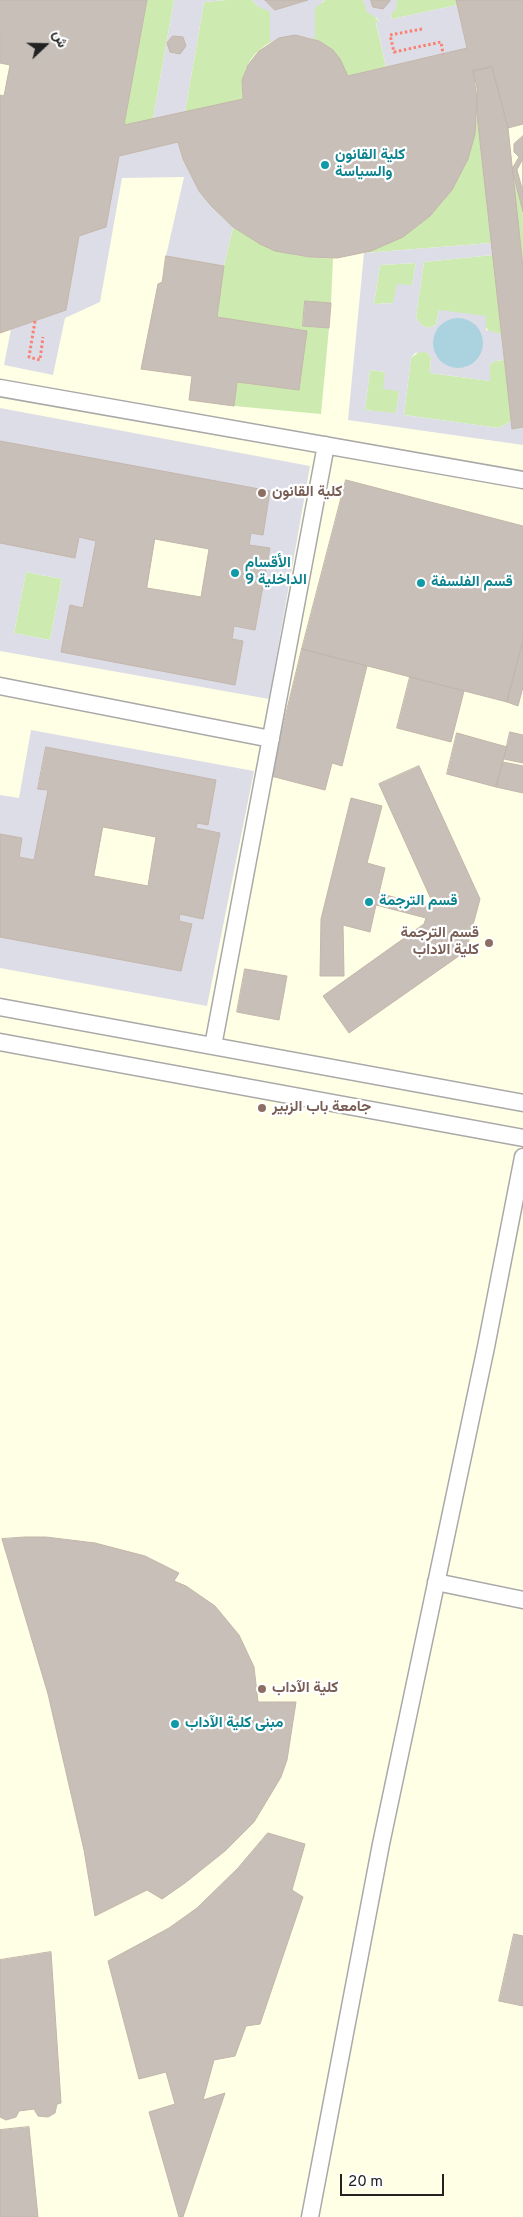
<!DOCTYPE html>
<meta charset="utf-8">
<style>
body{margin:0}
#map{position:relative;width:523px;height:2217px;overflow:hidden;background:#f2efe9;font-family:Overpass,Vazirmatn,sans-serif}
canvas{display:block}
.north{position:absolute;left:20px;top:20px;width:50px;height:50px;-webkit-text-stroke:4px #fff;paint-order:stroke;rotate:69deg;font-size:14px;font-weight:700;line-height:20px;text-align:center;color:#222}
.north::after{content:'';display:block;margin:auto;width:18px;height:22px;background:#222;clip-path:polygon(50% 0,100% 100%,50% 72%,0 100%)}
.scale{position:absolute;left:340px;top:2174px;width:104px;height:22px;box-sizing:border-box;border:2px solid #222;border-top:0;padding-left:6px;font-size:15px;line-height:18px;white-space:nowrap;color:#222;-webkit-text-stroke:4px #fff;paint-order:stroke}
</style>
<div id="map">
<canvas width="523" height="2217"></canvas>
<div class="north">ش</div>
<div class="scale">20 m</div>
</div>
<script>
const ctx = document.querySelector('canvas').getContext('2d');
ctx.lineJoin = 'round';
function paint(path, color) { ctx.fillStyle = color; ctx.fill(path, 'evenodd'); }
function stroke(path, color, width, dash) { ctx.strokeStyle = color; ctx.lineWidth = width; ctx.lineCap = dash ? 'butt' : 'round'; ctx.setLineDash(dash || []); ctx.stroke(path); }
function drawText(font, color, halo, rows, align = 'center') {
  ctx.font = font + ' Overpass,Vazirmatn,sans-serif'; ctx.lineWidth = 4.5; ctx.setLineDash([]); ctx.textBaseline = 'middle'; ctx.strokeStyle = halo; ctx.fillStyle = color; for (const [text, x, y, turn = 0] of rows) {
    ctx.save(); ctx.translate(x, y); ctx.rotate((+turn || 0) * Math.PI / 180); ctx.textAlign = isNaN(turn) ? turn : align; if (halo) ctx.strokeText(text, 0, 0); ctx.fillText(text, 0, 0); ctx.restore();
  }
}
const education = new Path2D(`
 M0 0H523V2217H0Z`);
const grass = new Path2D(`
 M147 0H174L153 119 124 125Z
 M227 0H252L259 7 322 3 325 0H363L379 22 376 23 386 67 348 76C321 6 232 37 243 99L185 112 204 2Z
 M397 0H456L457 5 392 19 391 14Z
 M477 115 491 243 364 253C431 232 469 183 477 115Z
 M512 169 523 212V267Z
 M233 227C264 248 296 260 333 258L331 303 305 301 303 326 329 328 321 414 234 406 237 382 299 390 307 331 217 317 224 266Z
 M493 255 501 334 489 332 485 326 439 310 436 325 428 328 420 324 416 317 424 262Z
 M416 263 412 285 393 303 374 304 380 265Z
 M419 352H426L431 357 430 373 490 381V364L495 361 504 360 511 421 499 428 404 415 411 358Z
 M370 370 385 372 399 391 396 414 365 410Z
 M26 572 62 579 50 640 14 633Z`);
const plaza = new Path2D(`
 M174 0H227L204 2 185 112 153 119Z
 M252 0H325L315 8V39L295 35 270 42V12L259 7Z
 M363 0H397L396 9 391 14 392 19 457 5 467 48 386 67 376 22H379L377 18 367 12Z
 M178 142 183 159 199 191 211 207 233 227 224 266 166 256 184 177 122 178 100 302 65 318 53 375 4 365 11 329 66 310 79 236 106 227 119 156Z
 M491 243 493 255 424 262 416 317 420 324 428 328 436 325 439 310 486 316V330L501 334 504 360 495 361 490 364V381L430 373 431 357 426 352 415 353 411 358 404 415 499 428 511 421 512 428 523 427V445L348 420 364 253ZM416 263 412 285 397 284 393 303 374 304 380 265ZM370 370 385 372 383 389 399 391 396 413 365 410Z
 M0 408 310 466 269 699 0 651V543L75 558 79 537 96 541 83 608 70 606 61 652 235 684 243 641 232 639 234 626 255 630 270 549 249 545 251 533 263 535 270 492 0 441ZM26 572 62 579 50 640 14 633Z
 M31 730 254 771 207 1006 0 968V937L181 970 192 924 179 921 180 914 220 833 196 828 197 823 208 825 215 780 46 747 38 788 48 790 34 860 19 857 22 838 0 834V795L19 798Z`);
const water = new Path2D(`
 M433 343a25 25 0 1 1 50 0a25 25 0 1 1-50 0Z`);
const building = new Path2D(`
 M0 0H147L124 125 243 99 242 80 248 65 259 51 279 38 295 35 319 41 333 50 340 59 348 76 467 48 456 0H523V124L508 128 492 67 473 71 477 99 475 134 468 159 452 190 430 216 403 237 371 251 337 258 309 257 275 251 260 244 233 227 211 206 199 191 183 159 178 142 119 156 106 227 79 236 66 310 0 333V95L4 96 10 65 0 63Z
 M265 0H308L275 10Z
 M371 0H390V1L383 9 373 7Z
 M173 36 183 37 186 46 180 54 170 52 167 43Z
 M492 67 508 128 523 267V427L512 429 477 115V88L473 71Z
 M523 136V212L512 169 519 157 514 152V144Z
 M523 159V192L517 170Z
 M166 256 224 266 217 317 307 331 299 390 237 382 234 406 189 400 192 376 141 369 158 284 162 282Z
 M305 301 331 303 329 328 303 326Z
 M0 441 270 491 263 535 251 533 249 545 270 548 255 630 234 626 232 639 243 641 235 685 61 652 70 605 83 608 96 541 79 537 75 558 0 543ZM155 539 209 549 201 597 147 588Z
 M346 480 523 526V640L507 702 302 649Z
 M523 640V687L518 706 507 702Z
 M302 649 367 666 342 766 332 763 325 790 271 776Z
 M410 677 464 691 451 742 397 728Z
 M510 732 523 735V763L504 759Z
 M457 733 507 747 496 787 447 774Z
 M46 747 216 780 208 825 197 823 196 828 220 833 203 919 180 914 179 921 192 924 181 971 0 937V834L22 838 19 857 34 860 48 790 38 789ZM103 827 156 837 148 886 94 876Z
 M503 762 523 766V793L496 787Z
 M419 766 480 899 466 951 349 1033 323 996 424 924 426 918 376 905 370 932 343 925 344 976H320L321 919 351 798 382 806 367 863 385 868 379 893 429 907 431 899 379 784Z
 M245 969 287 976 279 1020 237 1012Z
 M25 1537H46L95 1543 145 1556 179 1573 174 1581 186 1586 215 1606 239 1635 254 1667 258 1702H296L287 1760 281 1777 254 1822 225 1851 185 1883 162 1899 147 1890 95 1916 84 1850 48 1694 2 1539Z
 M268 1833 305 1844 292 1890 303 1897 260 2024 246 2026 235 2056 214 2060 203 2100 225 2093 183 2217H179L149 2112 175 2104 166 2072 139 2079 108 1961 169 1928 197 1908 238 1868Z
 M514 1934 523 1936V2006L499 2001Z
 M51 1952 61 2103 57 2104 55 2113 48 2117 38 2116 34 2109 19 2111 16 2117 6 2120 0 2117V1960Z
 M29 2127 38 2217H0V2130Z`);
const path = new Path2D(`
 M422 29 390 35 394 52 441 42 443 54
 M35 321 29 357 40 360 43 337`);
const service = new Path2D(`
 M0 388 523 480
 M0 686 271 739
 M0 1007 523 1103
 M0 1042 523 1138
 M213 1046 326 445
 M436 1582 523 1600
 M310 2217 381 1844 486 1347 523 1157`);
const markers = [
 [325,165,5,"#0f9aa8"],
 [262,493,5,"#8d6e63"],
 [235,573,5,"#0f9aa8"],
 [421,583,5,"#0f9aa8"],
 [369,902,5,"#0f9aa8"],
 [489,943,5,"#8d6e63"],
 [262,1108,5,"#8d6e63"],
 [262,1689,5,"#8d6e63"],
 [175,1724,5,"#0f9aa8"]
];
const cultureNames = [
 ["كلية القانون",335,156],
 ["والسياسة",335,173],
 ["الأقسام",245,564],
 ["الداخلية 9",245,581],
 ["قسم الفلسفة",431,583],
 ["قسم الترجمة",379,902],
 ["مبنى كلية الآداب",185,1724]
];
const educationNames = [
 ["كلية القانون",272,493],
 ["قسم الترجمة",479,934,"right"],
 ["كلية الاداب",479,951,"right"],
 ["جامعة باب الزبير",272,1108],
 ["كلية الآداب",272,1689]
];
paint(education, '#ffffe5');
paint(grass, '#cdebb0');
paint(plaza, '#dddde8');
paint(water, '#aad3df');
paint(building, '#c7bfb8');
stroke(building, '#c4b6ab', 1);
stroke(service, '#a9a9a9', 19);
stroke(path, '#fa8072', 3, [2.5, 2.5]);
stroke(service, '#fff', 16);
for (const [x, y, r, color] of markers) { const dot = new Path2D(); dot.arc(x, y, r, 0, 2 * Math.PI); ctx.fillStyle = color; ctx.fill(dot); stroke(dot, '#fff', 2); }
drawText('bold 15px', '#0d838f', '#fff', cultureNames, 'left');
drawText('bold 15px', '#785e54', '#fff', educationNames, 'left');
</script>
